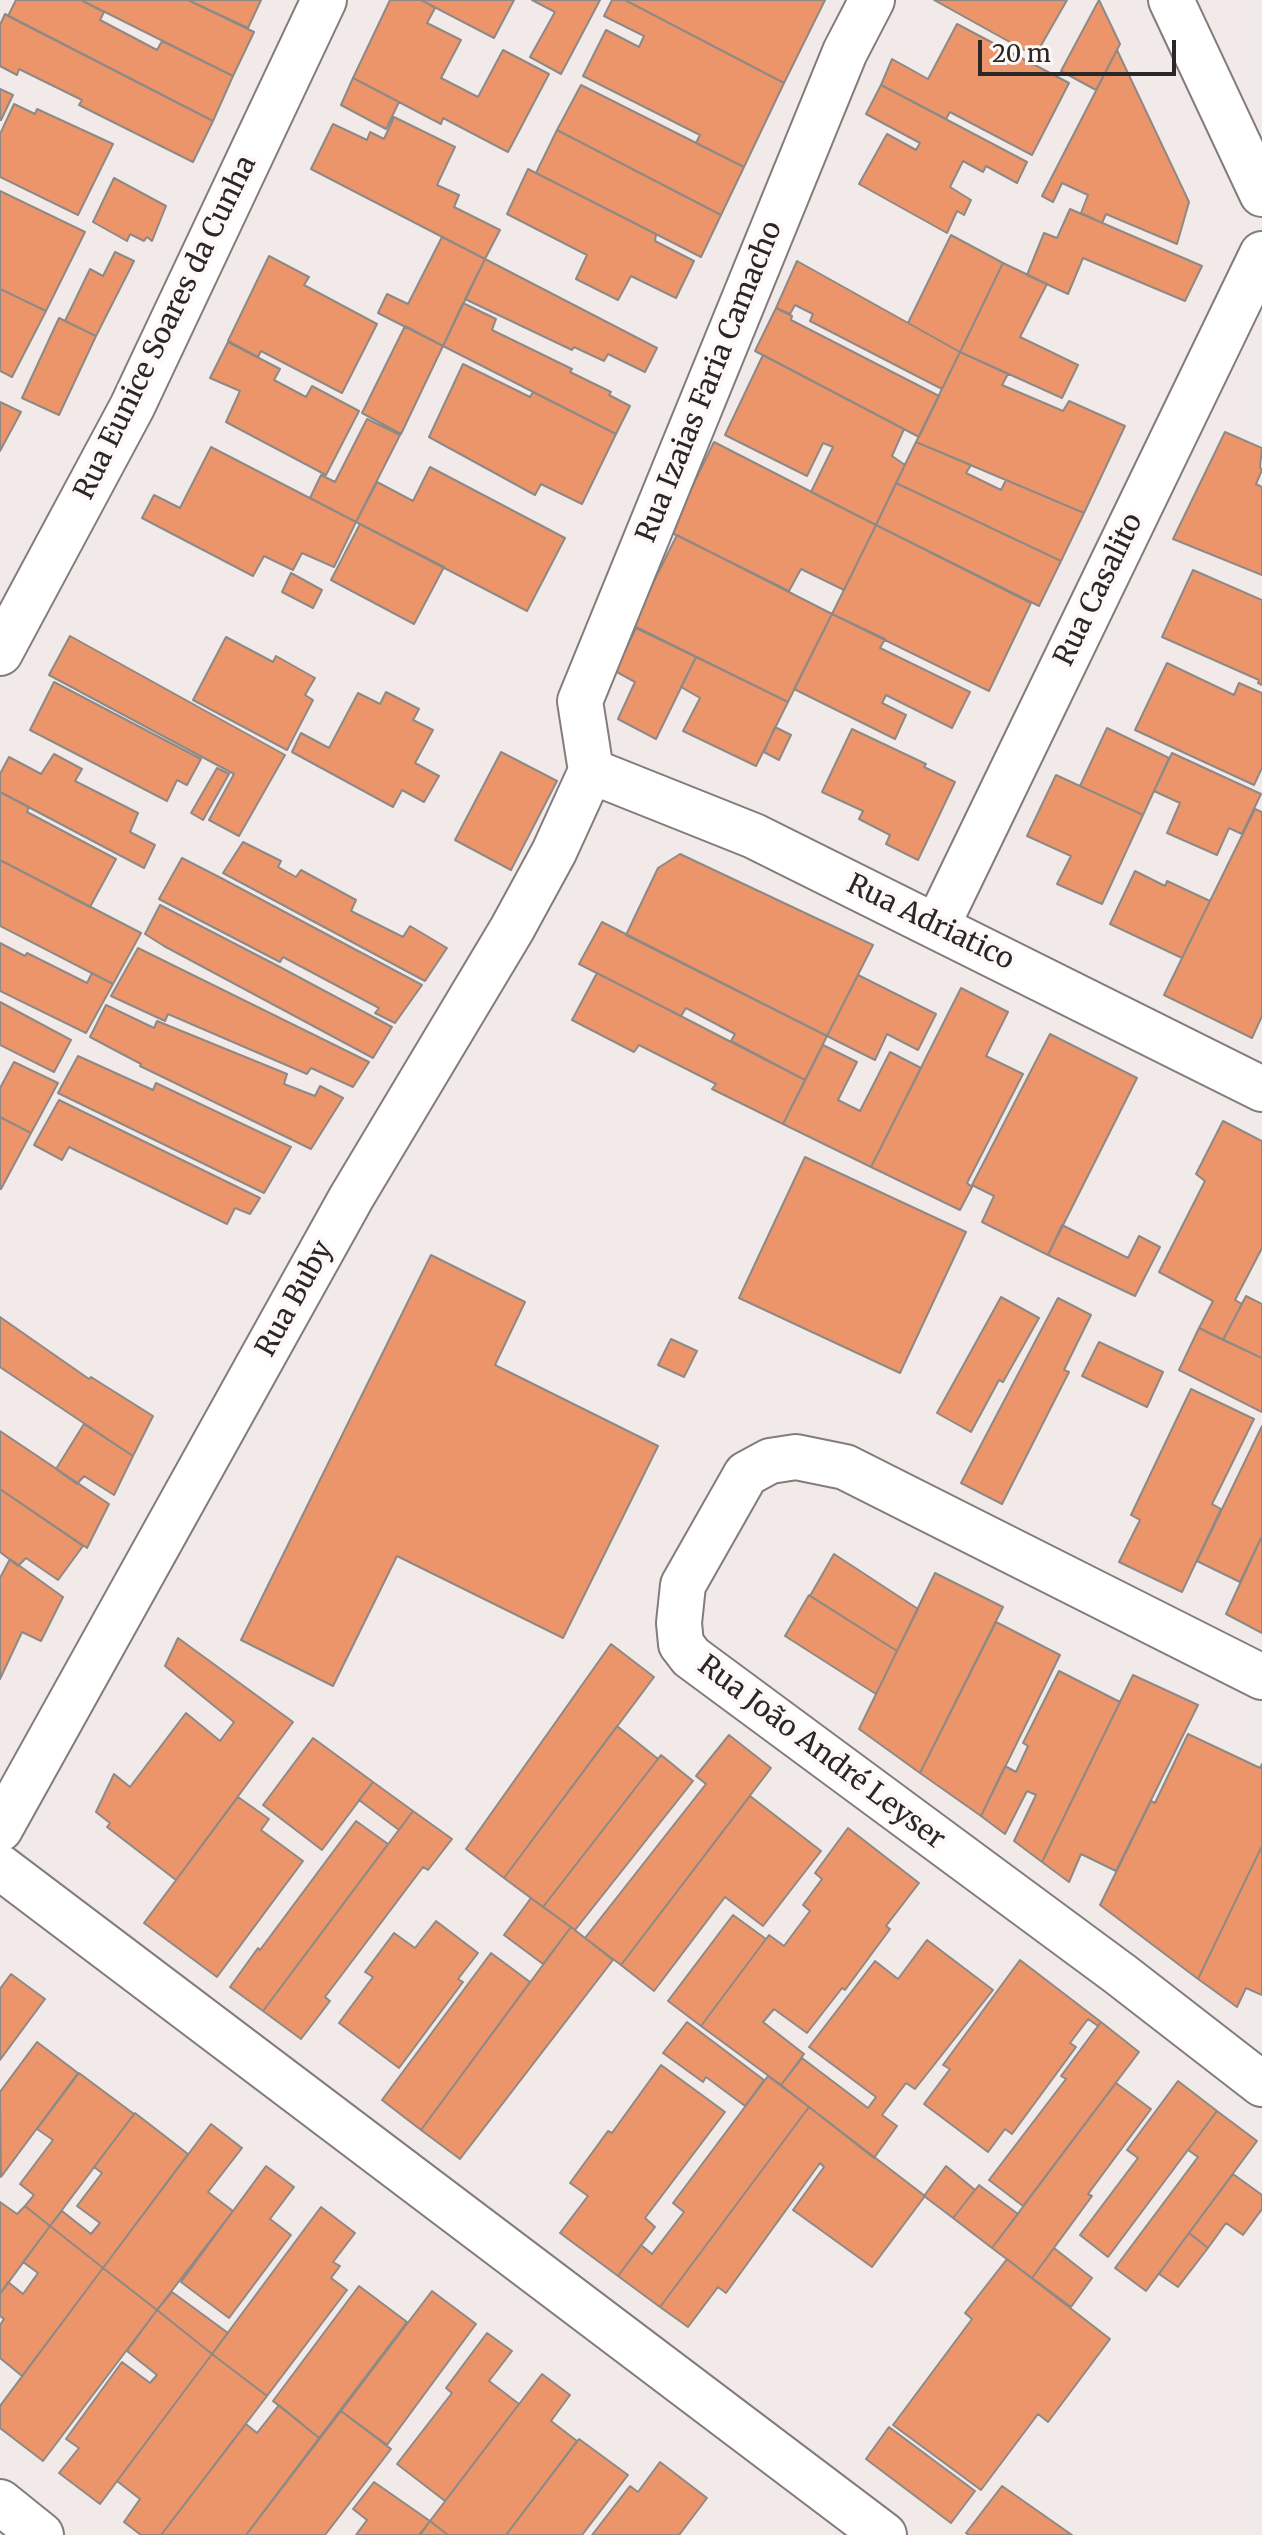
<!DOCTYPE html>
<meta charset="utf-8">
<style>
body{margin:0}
#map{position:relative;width:1262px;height:2535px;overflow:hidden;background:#f2eae9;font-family:Merriweather,serif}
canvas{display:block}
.scale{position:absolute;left:978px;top:40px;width:198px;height:36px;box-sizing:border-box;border:4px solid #2a2727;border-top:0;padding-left:10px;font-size:24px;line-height:28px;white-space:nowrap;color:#2a2727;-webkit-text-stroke:6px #fef8f7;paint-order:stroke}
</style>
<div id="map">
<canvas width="1262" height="2535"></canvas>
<div class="scale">20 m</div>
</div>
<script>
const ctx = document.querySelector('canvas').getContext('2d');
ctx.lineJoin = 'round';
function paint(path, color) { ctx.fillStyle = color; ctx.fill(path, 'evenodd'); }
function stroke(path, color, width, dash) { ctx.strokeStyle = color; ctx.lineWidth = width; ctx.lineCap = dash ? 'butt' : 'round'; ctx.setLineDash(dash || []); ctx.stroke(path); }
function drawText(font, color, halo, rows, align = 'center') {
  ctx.font = font + ' Merriweather,serif'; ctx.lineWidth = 8; ctx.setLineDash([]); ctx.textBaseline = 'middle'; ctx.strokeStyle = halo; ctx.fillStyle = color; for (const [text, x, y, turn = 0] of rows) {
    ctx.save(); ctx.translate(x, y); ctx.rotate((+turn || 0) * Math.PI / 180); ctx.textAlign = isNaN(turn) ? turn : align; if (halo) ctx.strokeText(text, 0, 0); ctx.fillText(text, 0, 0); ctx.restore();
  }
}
const building = new Path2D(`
 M16 0H81L104 12 100 20 157 50 162 41 233 76 213 121 8 16Z
 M81 0H188L254 32 233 76Z
 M188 0H261L248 28Z
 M390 0H421L435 8 427 23 461 40 441 78 478 97 503 50 549 74 508 152 443 118 441 124 353 78Z
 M421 0H514L494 38Z
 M532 0H600L561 74 530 57 555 12Z
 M612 0H625L784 83 744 167 696 143 700 135 583 76 606 30 639 47 644 36 604 16Z
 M625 0H825L784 83Z
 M934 0H1067L1035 56Z
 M1099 0 1120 44 1096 90 1061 71Z
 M5 14 213 121 193 162 79 105 82 100 19 69 17 75 0 66V25Z
 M957 24 1069 83 1032 155 950 112 946 119 881 85 892 59 928 79Z
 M1117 50 1189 202 1177 244 1106 214 1102 223 1081 213 1088 195 1062 183 1053 202 1042 196Z
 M353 78 399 102 386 129 341 105Z
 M581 85 744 167 721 215 557 130Z
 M881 85 1027 162 1017 183 986 166 983 172 963 161 950 187 971 200 964 215 957 211 947 233 859 184 887 134 916 150 920 143 866 114Z
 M0 89 13 95 1 120H0Z
 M14 104 35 114 37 109 113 144 78 215 0 177V134Z
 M394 117 455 147 437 185 459 195 454 207 500 230 485 259 311 169 333 124 367 140 370 132 384 139Z
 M557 130 721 215 701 257 536 173Z
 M528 169 656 234 655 241 694 261 676 298 631 276 618 300 576 279 587 255 507 214Z
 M114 178 166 206 152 241 147 237 144 241 130 234 127 241 93 222Z
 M0 191 85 232 46 311 0 289Z
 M1070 209 1202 266 1185 301 1083 258 1068 294 1027 275 1044 233 1057 238Z
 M951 235 1003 263 960 352 908 323Z
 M442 237 485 259 443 346 378 313 387 294 408 304Z
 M115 252 134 261 96 336 65 321 90 269 103 276Z
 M269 256 309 277 304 285 377 324 342 393 261 351 258 357 228 341Z
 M485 259 657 348 645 372 608 354 604 361 574 347 572 350 465 299Z
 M797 261 960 352 942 389 810 321 813 314 795 305 790 314 776 308Z
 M1003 263 1047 284 1020 337 1078 365 1062 398 960 352Z
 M0 289 46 311 12 377 0 371Z
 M463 303 496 319 492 330 572 369 570 372 611 392 609 395 630 406 616 434 443 346Z
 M776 308 792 316 791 320 939 396 919 437 755 351Z
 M59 318 96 336 59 415 22 398Z
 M405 326 443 346 401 434 362 413Z
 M228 342 280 369 274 380 306 397 312 386 359 411 326 475 226 422 240 391 210 378Z
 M960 352 1008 374 1002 385 1063 411 1069 401 1125 426 1084 513 916 442Z
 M763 355 904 429 892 456 905 465 876 525 811 492 833 447 823 443 807 476 725 435Z
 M463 364 530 397 533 392 616 434 582 504 541 484 535 495 429 437Z
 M0 402 21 412 0 451Z
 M367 419 400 435 356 522 310 498 321 475 335 482Z
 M1225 432 1262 448 1260 467 1262 470 1256 484 1262 487V575L1173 539Z
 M714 442 876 525 844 590 801 569 789 591 670 532Z
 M916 442 971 465 966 473 1001 490 1006 480 1084 513 1061 561 896 483Z
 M211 447 356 522 334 567 302 553 293 570 264 556 253 576 142 518 154 495 180 508Z
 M430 467 565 538 527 611 356 522 377 482 413 501Z
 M896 483 1061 561 1039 606 876 525Z
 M360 524 444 567 414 624 331 580Z
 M876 525 1031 603 989 691 832 614Z
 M677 535 832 614 788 702 632 625Z
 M1193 570 1262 600V685L1258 683 1259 680 1162 637Z
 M291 573 322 590 313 608 282 592Z
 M832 614 885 639 880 648 970 692 952 728 886 695 882 703 906 715 895 739 794 689Z
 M636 628 696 657 656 739 618 719 635 682 615 671Z
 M70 636 285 755 239 836 209 820 234 774 49 675Z
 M226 637 273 662 276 656 315 678 305 695 313 700 287 750 193 700Z
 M696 657 788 702 756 766 683 731 700 698 681 687Z
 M1167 663 1234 695 1239 683 1262 693V768L1254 785 1135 730Z
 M54 682 201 759 187 785 177 780 167 801 30 730Z
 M386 692 419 709 413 720 433 730 415 763 439 776 424 802 402 790 393 807 292 752 301 733 329 748 358 693 380 704Z
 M775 727 791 735 779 760 764 752Z
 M1107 728 1169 758 1143 815 1080 786Z
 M852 729 926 764 924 767 955 782 918 860 886 844 890 835 859 819 863 811 822 792Z
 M501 752 557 781 511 870 455 840Z
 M1172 753 1261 794 1242 834 1229 828 1217 855 1167 833 1180 803 1154 791Z
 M54 754 82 769 75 781 138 813 130 832 155 845 144 868 0 792V774L9 757 41 774Z
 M217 768 229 774 203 820 191 813Z
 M1056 775 1143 815 1102 904 1057 884 1071 856 1027 836Z
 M0 792 29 807 27 812 116 859 90 907 0 860Z
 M1255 809 1262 812V1016L1252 1038 1164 995Z
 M243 842 281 861 278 867 296 877 301 870 356 900 351 911 403 937 410 926 447 948 425 981 223 873Z
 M680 854 873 945 827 1036 626 935 658 868Z
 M182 858 219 877 422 985 395 1023 375 1013 379 1008 283 957 280 962 159 899Z
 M0 860 141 933 113 984 0 926Z
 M1135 871 1165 886 1167 881 1210 901 1182 958 1110 924Z
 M160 905 278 966 392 1027 373 1058 164 946 145 934Z
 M602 922 827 1036 805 1080 731 1041 735 1034 686 1008 681 1016 579 964Z
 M0 943 25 956 27 953 87 983 92 973 113 984 86 1033 0 991Z
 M138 948 369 1062 353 1087 311 1068 307 1074 168 1014 165 1021 111 996Z
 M597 973 805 1080 783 1124 712 1089 716 1084 639 1045 634 1052 572 1020Z
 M858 975 936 1014 918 1050 887 1034 875 1060 827 1036Z
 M961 988 1008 1012 986 1056 1023 1074 967 1183 972 1187 960 1210 871 1167Z
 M0 1002 71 1040 54 1072 0 1045Z
 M106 1005 154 1028 157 1021 287 1074 284 1084 315 1096 320 1086 343 1098 311 1149 140 1066 141 1064 90 1037Z
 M1050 1034 1137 1078 1048 1255 982 1222 994 1196 972 1185Z
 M823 1045 857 1062 838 1100 860 1111 890 1052 921 1068 871 1167 783 1124Z
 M78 1056 153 1090 156 1083 291 1147 264 1193 58 1093Z
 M14 1062 58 1083 31 1133 0 1117V1088Z
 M59 1100 260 1198 250 1214 235 1208 227 1224 69 1147 62 1160 34 1145Z
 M0 1117 31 1133 1 1189H0Z
 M1223 1121 1262 1141V1248L1235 1300 1242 1304 1223 1340 1199 1328 1213 1301 1159 1272 1205 1181 1196 1174Z
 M805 1157 966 1232 900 1373 739 1298Z
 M1062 1225 1128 1258 1139 1236 1160 1247 1135 1296 1048 1255Z
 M431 1255 525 1302 495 1365 658 1446 563 1638 397 1556 333 1686 241 1640Z
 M1246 1296 1262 1304V1358L1223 1340Z
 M1001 1297 1039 1318 1003 1382 999 1380 971 1432 937 1413Z
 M1058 1298 1091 1315 1064 1370 1069 1372 1002 1504 961 1483Z
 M0 1317 89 1379 91 1377 153 1416 133 1456 0 1367Z
 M1199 1328 1262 1358V1412L1179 1370Z
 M671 1339 697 1351 684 1377 658 1365Z
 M1099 1342 1163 1372 1147 1407 1082 1376Z
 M1191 1389 1254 1419 1212 1504 1221 1509 1182 1592 1119 1562 1140 1520 1131 1515Z
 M84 1424 133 1456 114 1495 84 1476 77 1484 56 1469Z
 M1262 1426V1536L1240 1582 1197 1561Z
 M0 1431 109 1504 87 1548 0 1489Z
 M0 1489 83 1546 58 1580 26 1558 18 1566 0 1552Z
 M1262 1536V1633L1226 1614Z
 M834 1554 918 1609 897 1651 810 1596Z
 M10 1559 63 1597 41 1641 22 1632 0 1679V1578Z
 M935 1573 1003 1607 920 1773 859 1729Z
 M809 1595 897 1651 876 1694 785 1636Z
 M996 1622 1060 1655 981 1816 920 1773Z
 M178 1638 293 1722 176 1880 107 1827 110 1823 96 1812 114 1774 130 1787 186 1713 220 1741 234 1722 165 1666Z
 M611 1644 654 1677 504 1878 466 1849Z
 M1059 1671 1120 1702 1042 1862 1014 1841 1036 1795 1027 1791 1005 1834 981 1816 1005 1766 1016 1772 1028 1746 1023 1743Z
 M1133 1675 1198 1705 1116 1871 1081 1854 1069 1882 1042 1862Z
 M617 1726 658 1759 543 1907 504 1878Z
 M1188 1734 1260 1768 1262 1764V1846L1198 1979 1100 1905 1151 1801 1155 1803Z
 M729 1735 771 1768 621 1965 585 1938 706 1784 696 1776Z
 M313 1738 373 1782 322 1850 263 1805Z
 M661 1755 693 1781 575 1930 543 1907Z
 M373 1782 413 1811 399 1830 359 1800Z
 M750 1796 821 1851 763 1926 725 1897 654 1991 621 1965Z
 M238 1797 269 1819 261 1830 303 1861 217 1977 144 1923Z
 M413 1811 452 1839 428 1870 423 1867 325 1997 330 2001 301 2039 263 2011Z
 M356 1821 388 1844 263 2011 230 1987 258 1948 260 1950Z
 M848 1828 919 1883 886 1926 890 1929 845 1990 842 1988 807 2033 774 2009 763 2022 804 2054 781 2085 701 2026 769 1935 784 1946 810 1911 803 1905 822 1879 815 1873Z
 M1262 1846V1995L1246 1988 1237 2007 1198 1979Z
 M531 1898 571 1927 543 1964 504 1935Z
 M733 1915 766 1939 701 2026 668 2001Z
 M436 1921 478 1953 458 1979 463 1982 399 2068 339 2023 373 1977 365 1972 394 1933 415 1948Z
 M571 1927 613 1960 460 2159 421 2130Z
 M927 1940 993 1990 915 2089 906 2083 882 2115 897 2126 874 2158 781 2085 802 2058 868 2108 876 2097 809 2047 875 1961 898 1979Z
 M491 1953 530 1982 421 2130 382 2100Z
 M1020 1960 1101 2022 1098 2026 1088 2019 1070 2043 1076 2047 1012 2134 1005 2129 988 2152 924 2104 950 2069 943 2065Z
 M11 1974 45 1999 0 2060V1989Z
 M687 2022 764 2080 745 2106 706 2077 703 2082 663 2053Z
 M1101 2022 1139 2052 1023 2206 989 2180 1066 2079 1061 2076Z
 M37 2042 78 2073 1 2177 0 2092Z
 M661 2065 725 2112 645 2218 655 2227 618 2276 560 2233 588 2196 570 2183 608 2131 612 2133Z
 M79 2073 134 2114 50 2226 25 2206 34 2195 20 2184 53 2140 37 2129Z
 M768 2076 809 2107 660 2307 618 2276 641 2245 652 2254 684 2212 673 2203Z
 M1178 2081 1217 2111 1108 2257 1080 2235 1138 2158 1127 2150Z
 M1116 2083 1151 2109 1088 2194 1092 2196 1032 2278 992 2248Z
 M809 2107 925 2196 872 2267 793 2210 824 2167 820 2163 726 2293 718 2287 688 2327 660 2307Z
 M1217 2111 1257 2141 1146 2291 1115 2268 1198 2157 1188 2150Z
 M135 2113 188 2154 103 2268 50 2226 62 2211 91 2234 100 2223 77 2206 102 2173 94 2167Z
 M211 2124 242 2148 208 2192 233 2211 157 2310 103 2268Z
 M266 2166 294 2187 270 2219 291 2235 229 2318 181 2282Z
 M946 2166 975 2190 953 2218 924 2196Z
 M1233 2174 1262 2195V2209L1243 2235 1226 2223 1208 2248 1189 2233Z
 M979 2185 1018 2214 992 2248 953 2218Z
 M0 2202 17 2214 25 2206 50 2226 0 2294Z
 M321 2207 355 2233 333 2262 340 2266 331 2278 347 2290 267 2396 212 2354Z
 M50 2226 103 2268 22 2376 0 2358V2325L4 2319 0 2316V2294L8 2282 23 2294 38 2273 23 2262Z
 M1189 2233 1208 2248 1178 2287 1159 2274Z
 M1054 2248 1092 2278 1071 2307 1032 2278Z
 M1007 2259 1110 2339 1048 2422 1038 2414 981 2490 893 2425 972 2319 965 2313Z
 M103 2268 157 2310 43 2461 0 2428V2406Z
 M359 2286 407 2322 319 2438 273 2401Z
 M432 2291 476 2324 387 2445 341 2411Z
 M172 2292 228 2333 212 2354 157 2310Z
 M157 2310 212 2354 100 2504 59 2473 79 2448 66 2439 122 2362 150 2383 157 2375 127 2351Z
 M487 2333 512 2351 489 2381 519 2404 445 2501 397 2464 452 2393 446 2388Z
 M212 2354 267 2396 161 2535H141L124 2522 140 2499 117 2481Z
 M542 2374 570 2395 551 2421 577 2441 506 2535H448L430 2521Z
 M279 2405 319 2438 246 2535H161L246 2424 257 2433Z
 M341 2411 391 2449 325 2535H246Z
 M889 2427 975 2491 951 2523 866 2459Z
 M579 2439 628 2475 582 2535H506Z
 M660 2462 707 2498 679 2535H592L630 2486 638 2492Z
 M374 2482 430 2521 419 2535H356L367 2520 353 2509Z
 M1002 2486 1072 2535H969L966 2533Z
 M430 2521 448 2535H420Z`);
const minor = new Path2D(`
 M0 653 132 407 324 0
 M591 771 580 701 845 52 872 0
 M591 771 754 836 1262 1089
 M937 926 1262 254
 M1262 1677 845 1467 796 1457 770 1461 746 1474 683 1585 679 1623 681 1644 691 1657 1120 1974 1262 2084
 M0 1829 351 1198 512 929 554 852 591 771
 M0 1867 884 2535
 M0 2502 41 2535`);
const tertiary = new Path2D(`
 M1171 0 1262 194`);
const streetNames = [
 ["Rua Eunice Soares da Cunha",166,328,-64],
 ["Rua Izaias Faria Camacho",710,382,-68],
 ["Rua Casalito",1099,590,-64],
 ["Rua Adriatico",930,923,26],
 ["Rua Buby",295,1299,-61],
 ["Rua João André Leyser",821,1753,37]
];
paint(building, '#ec956b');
stroke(building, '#8f8986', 2);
stroke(minor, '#837c7b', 48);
stroke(tertiary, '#837c7b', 48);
stroke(minor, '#fff', 44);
stroke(tertiary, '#fff', 44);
drawText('28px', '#2a2727', '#fef8f7', streetNames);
</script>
